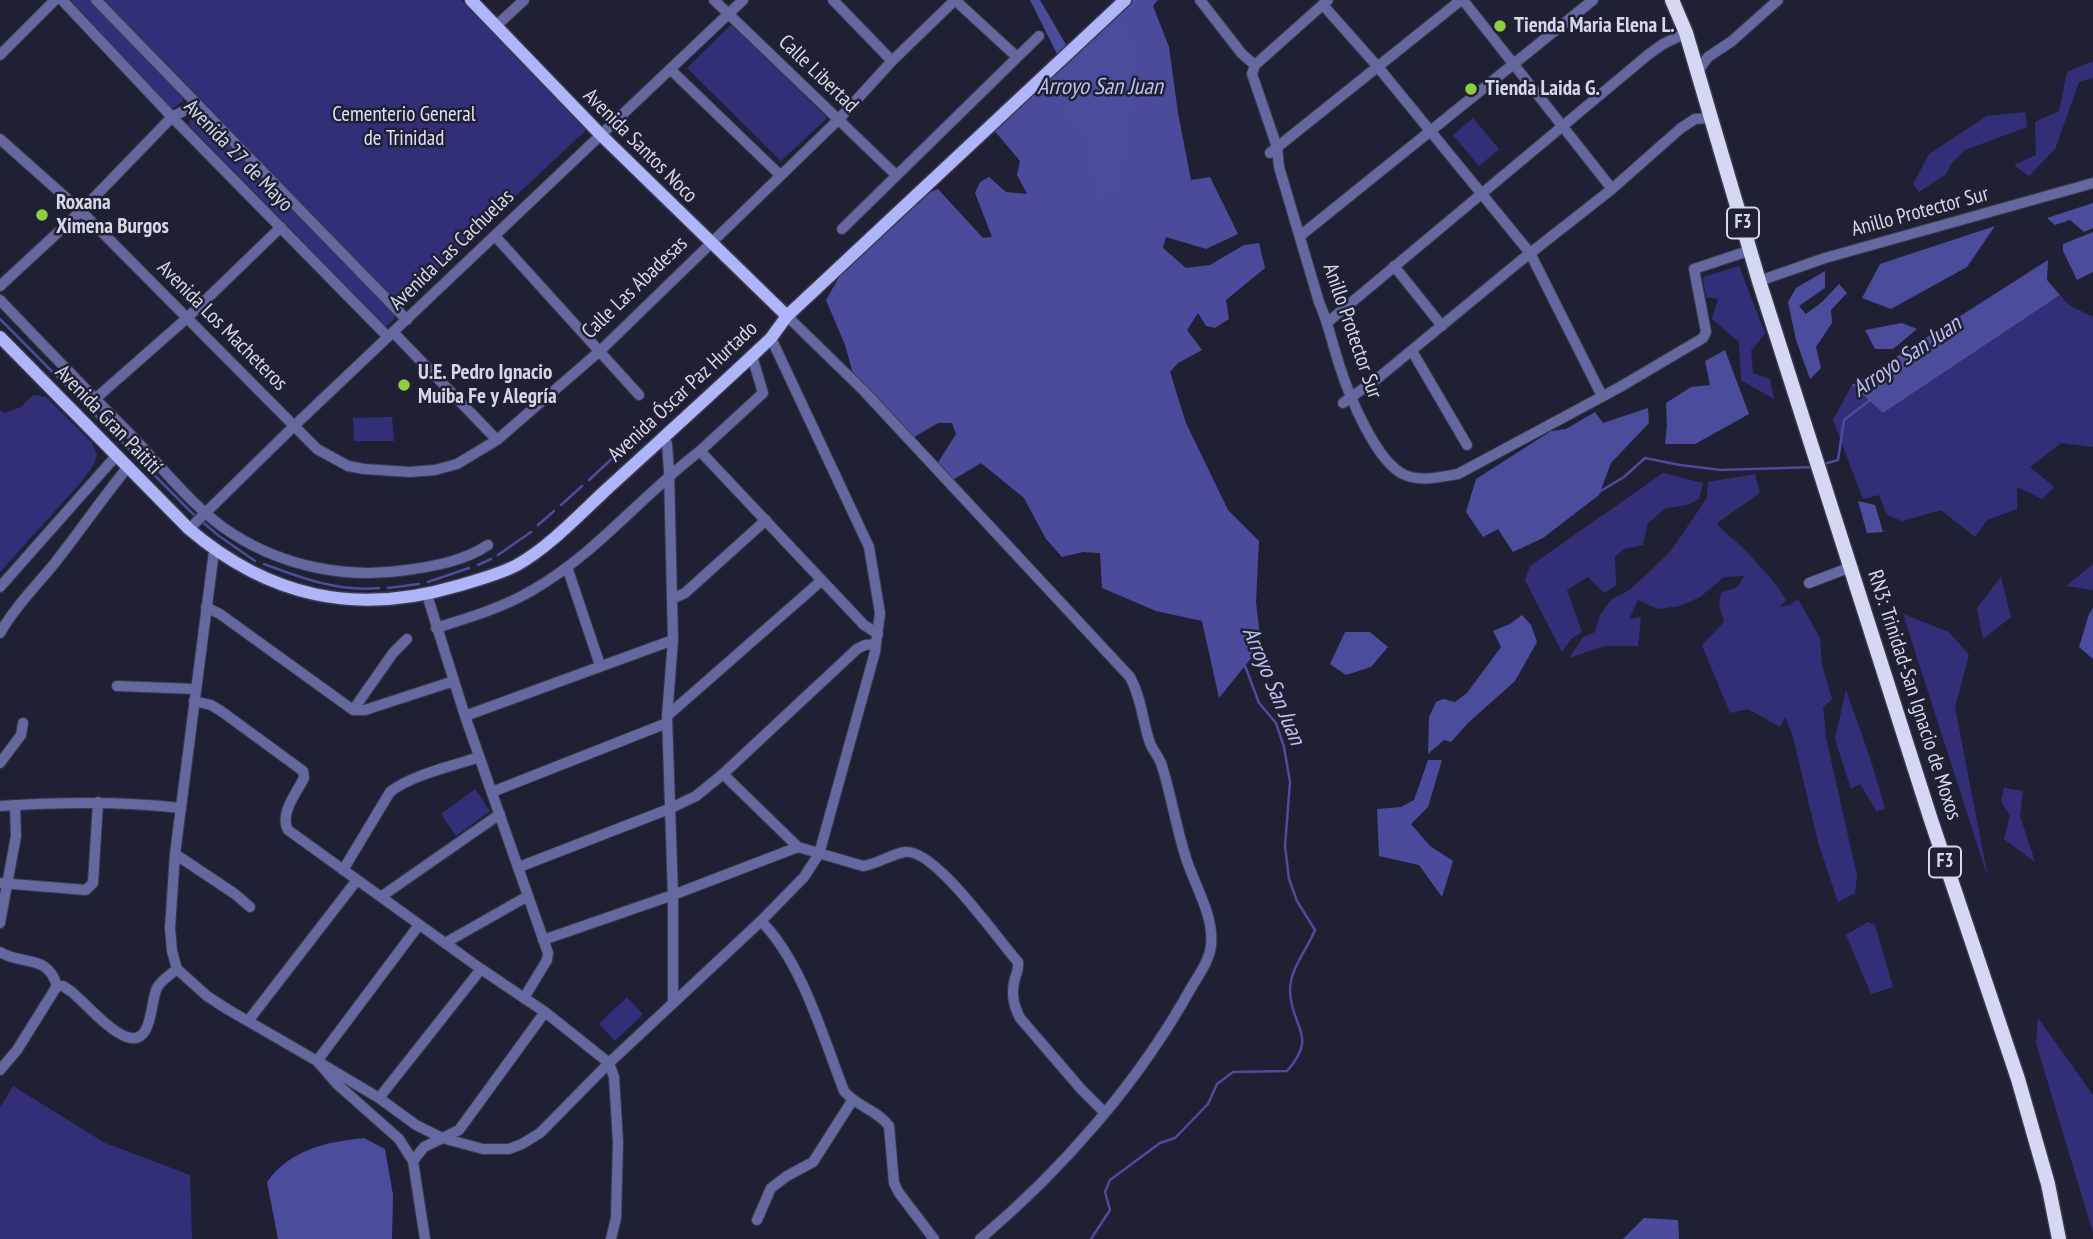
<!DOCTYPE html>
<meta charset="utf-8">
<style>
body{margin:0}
canvas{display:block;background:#1f2034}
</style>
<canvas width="2093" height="1239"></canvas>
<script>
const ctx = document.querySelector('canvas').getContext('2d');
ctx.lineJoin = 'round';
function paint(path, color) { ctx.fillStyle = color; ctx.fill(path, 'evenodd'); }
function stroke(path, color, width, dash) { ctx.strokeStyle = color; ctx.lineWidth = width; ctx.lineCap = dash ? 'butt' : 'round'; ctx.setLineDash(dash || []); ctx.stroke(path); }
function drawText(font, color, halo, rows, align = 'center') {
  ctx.font = font + ' "PT Sans Narrow",sans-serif'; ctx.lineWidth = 5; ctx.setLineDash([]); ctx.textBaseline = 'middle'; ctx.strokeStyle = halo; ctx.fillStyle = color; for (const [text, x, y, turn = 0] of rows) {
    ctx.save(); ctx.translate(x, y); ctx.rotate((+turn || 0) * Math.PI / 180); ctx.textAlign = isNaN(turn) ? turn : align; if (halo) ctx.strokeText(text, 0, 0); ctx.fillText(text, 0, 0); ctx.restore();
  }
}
const green = new Path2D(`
 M66 0H92L183 95V101L173 108H169Z
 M104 0H461L586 130 400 305Z
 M732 24 827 118 781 161 687 68Z
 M2093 61V78L2079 82 2055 149 2029 176 2014 165 2036 155 2035 122 2059 111 2067 72Z
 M2025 112 2027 127 1965 150 1951 164 1946 174 1919 192 1913 184 1929 154 1987 116Z
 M197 114 203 116 395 313 394 319 387 326 383 325 189 125 190 118Z
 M1473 118 1499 149 1479 166 1453 135Z
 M1739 266 1765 333 1751 351 1753 373 1770 379 1774 399 1741 380 1739 342 1712 319 1718 299 1706 297 1703 277Z
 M2060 295 2069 305 2093 317V447L2061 443 2030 467 2054 487 2042 499 2017 487V509L1987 520 1975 537 1941 510 1902 521 1887 515 1879 495 1863 499 1833 420 1852 385 1883 413Z
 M33 395 46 397 92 443 97 455 93 466 82 481 0 572V410L5 413 21 407Z
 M392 417 394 441H354L353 418Z
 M1663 473 1703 483 1699 499 1687 505 1666 508 1648 523 1643 545 1624 549 1615 557 1616 585 1604 593 1588 577 1567 590 1582 632 1571 639 1562 652 1525 580 1530 566Z
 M1755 474 1760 493 1717 523C1721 530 1727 533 1733 539 1751 556 1773 578 1786 600L1779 607 1790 605 1798 599 1820 638 1822 665 1832 699 1823 707 1826 738 1857 876 1855 893 1838 902 1818 842 1793 737 1785 717 1780 727 1748 709 1730 713 1702 645 1724 622 1719 605 1721 593 1738 587 1744 576 1724 577 1700 597 1680 606 1658 609 1638 600 1629 619 1641 617 1638 646H1604L1569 658 1583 637 1595 632 1600 615 1611 600 1631 589 1670 552 1707 498 1708 482Z
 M2093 564V590L2066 586Z
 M2001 577 2011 617 1983 639 1977 608Z
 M1903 614 1949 632 1969 655 1955 707 1988 878Z
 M1846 690 1870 758 1885 808 1877 812 1860 784 1851 789 1835 739Z
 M2004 788 2023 791 2020 816 2035 862 2004 839 2010 816 2001 801Z
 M475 789 490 811 456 836 441 814Z
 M1868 922 1875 925 1893 987 1871 994 1846 935Z
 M627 997 643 1014 615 1041 599 1024Z
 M2038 1018 2093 1095V1233L2036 1043Z
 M13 1086 105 1143 190 1175 192 1239H0V1108Z`);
const forest = new Path2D(`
 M1130 0H1158L1153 6 1169 47 1178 113 1191 180 1210 177 1238 234 1206 249 1166 237 1163 248 1186 268 1210 265 1244 245 1259 243 1265 268 1226 300 1229 319 1215 328 1206 326 1198 313 1187 330 1202 350 1178 363 1170 372 1186 423 1228 510 1259 541 1256 602 1261 646 1219 698 1202 621 1156 611 1102 588 1100 553 1083 552 1062 557 1046 539 1024 498 981 463 951 481 937 464 956 434 952 423H938L909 440 856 384 845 345 826 300 846 265 926 194 938 189 983 238 992 237 975 193 980 182 989 177 1006 192 1027 194 1017 175 1020 161 993 129 1011 115Z
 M1428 760H1442L1428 807 1411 824 1430 846 1453 861 1442 897 1419 865 1379 856 1377 809 1401 807 1414 800Z
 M1644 1218 1678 1220 1679 1239H1623Z`);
const water = new Path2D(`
 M1030 0H1040L1075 60 1119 19 1134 48 1135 82 1118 189 1096 202 1090 139 1067 120 1063 66Z
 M2093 203V228L2084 232 2070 220 2055 225 2047 218Z
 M1995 226 1967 267 1891 309 1862 298 1880 264Z
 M2093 232V272L2077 280 2063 251V244Z
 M2048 260 2047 280 2060 295 1883 413 1852 385Z
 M1825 271V288L1799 306 1806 314 1822 302 1839 284 1847 293 1831 310 1832 323 1816 347 1821 368 1810 379 1796 340 1788 302 1796 288Z
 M1902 323 1917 329 1893 349H1875L1865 330Z
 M1725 350 1749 414 1695 444H1665L1667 426 1666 403 1691 387 1710 385 1705 361Z
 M1648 408 1649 423 1611 463 1599 495 1543 538 1513 552 1498 529 1483 537 1466 512 1476 479 1551 431 1566 429 1595 412 1603 423Z
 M1858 501 1875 505 1883 532 1867 533Z
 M2093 608V659L2079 647 2089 614Z
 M1522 615 1531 625 1537 642 1515 681 1468 723 1451 742 1444 740 1428 754 1429 717 1436 702 1443 699 1455 702 1467 693 1501 647 1493 631 1510 624Z
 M1345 632H1370L1388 647 1371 667 1346 675 1330 664Z
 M364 1138 385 1149 393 1195 392 1239H278L267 1182C291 1149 326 1142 364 1138Z`);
const stream = new Path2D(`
 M0 319 191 512 219 536 255 561
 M1824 464 1838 460 1844 420 1870 400
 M589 480 634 438
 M1599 492 1624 477 1645 458 1680 465 1721 470 1814 467
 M561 505 582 486
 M538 525 554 511
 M498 555 531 532
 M264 564C301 578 339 592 379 588
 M478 565 491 559
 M428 582 469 568
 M388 588 419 584
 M1091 1239 1110 1210 1105 1192 1110 1180 1160 1143 1175 1138 1208 1104 1217 1084 1233 1072 1287 1071C1319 1035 1291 1028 1290 991 1290 968 1307 950 1315 930L1297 901 1289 879 1285 846 1290 782 1284 747 1276 723 1259 703 1232 631 1212 573 1201 521 1181 447 1155 411 1132 370 1117 305 1094 256 1096 202`);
const minor = new Path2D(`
 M62 0 172 117 388 337
 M96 0 407 320
 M714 0 896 175
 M833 0 892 61
 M955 0 1017 57
 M1200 0 1242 54 1255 65 1252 74 1277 147 1279 167 1319 302C1328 322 1332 343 1339 364 1348 393 1376 463 1405 475 1422 482 1441 477 1458 474L1620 387 1703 338 1706 332 1694 269 1751 250
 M1463 0 1612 189
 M1323 5 1378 67 1530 253 1602 396
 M496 26 524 0
 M0 55 55 0
 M1255 65 1328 0
 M670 69 780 175
 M1698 71 1708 57 1732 41 1778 0
 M0 139 81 211 317 449 348 466 364 469 410 472 435 470 457 464 497 440 601 350 838 120 892 61 955 0
 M1270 153 1461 0
 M842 229 1039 36
 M495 236 639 395
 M1300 236 1593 0
 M1394 266 1442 326
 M1759 281 1825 258 2093 183
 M0 286 81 211 172 117 197 104
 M0 300C43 345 86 390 130 434 160 465 197 512 233 534 285 567 347 579 407 570 435 566 464 561 488 545
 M787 316 863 390 1130 677C1142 699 1142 720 1150 743 1153 751 1160 758 1162 766 1172 798 1177 833 1188 864 1197 889 1214 918 1211 945 1210 960 1198 976 1191 988 1139 1082 1062 1170 980 1239
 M1328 322 1649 54 1663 44 1686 33
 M393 332 497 440
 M1412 351 1467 445
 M95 399 187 318 281 227
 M1343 403 1378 378 1519 262 1612 189 1681 128 1695 119 1712 118
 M664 437 667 444 669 471 672 599 673 640 667 716 673 895V1003
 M700 451 763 393 752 356
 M189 529 294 426 743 0
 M214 551 175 854 170 928 172 951 177 969 207 996 227 1009 317 1061 379 1098 416 1125 442 1138 483 1149H509L522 1144 540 1133 609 1063 761 921 804 877 819 854 875 652 880 613 869 547 771 338
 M567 567 600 665
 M1809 583 1851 567
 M0 587 116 456
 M427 595 465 716 548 953 547 960 524 998
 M672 599 685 593 766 520
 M206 607 220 614 353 710H365L454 681
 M436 628C468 618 502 608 531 591 595 555 642 495 700 451L864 625 878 634
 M0 633C15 607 35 587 54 564 79 532 102 499 127 468
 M117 686 196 689
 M194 701 211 705 221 711 303 771 304 778C297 792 279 814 288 830L481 969 545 1012 609 1063 614 1077 618 1142 616 1218 611 1239
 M353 710 393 653 407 639
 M465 716 673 640
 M667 716 821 581
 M0 763 21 735 23 723
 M492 792 667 723
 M0 806C61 802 120 801 180 808
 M798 847 863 866C878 864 891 854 905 852 935 848 998 940 1018 962 1019 969 1017 972 1015 978 1011 993 1013 1004 1020 1018L1081 1089 1104 1112
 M175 854 235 894 250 907
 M519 867 669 809 696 796 723 774 857 649 865 645 876 644
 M343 870 390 792C411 775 453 766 479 757
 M0 883 86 890 93 883 98 802
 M382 896 500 814
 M761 921C802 962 823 1037 844 1091 856 1106 877 1110 889 1126L894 1183 899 1193 934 1239
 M0 923 16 836 15 805
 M419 925 317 1061 337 1084 399 1139 413 1161 425 1239
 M543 940 673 895 798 847 723 774
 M445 943 528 896
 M0 952C22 966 47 953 57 986
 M248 1021 357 880
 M0 1070 17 1050 57 986H63L72 992C86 1004 109 1031 127 1037 153 1046 150 1002 157 988 161 980 170 975 177 969
 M379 1098 481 969
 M413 1161 424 1147 459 1130 545 1012
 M757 1220 771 1188 787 1176 813 1162 852 1101`);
const major = new Path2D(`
 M471 0 601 135 787 316
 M0 337 189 529C269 597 356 616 457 586 477 580 498 575 517 565 549 547 580 514 607 489 655 445 704 401 752 356L771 338 787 316 1125 0`);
const highway = new Path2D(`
 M1672 0 1686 33 1759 281 1931 820 2018 1079 2048 1184 2059 1239`);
const markers = [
 [1500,26,7,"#90cd41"],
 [1471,89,7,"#90cd41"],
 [42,215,7,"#90cd41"],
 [404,385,7,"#90cd41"]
];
const shields = [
 [1743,223,32],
 [1945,862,32]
];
const shieldNames = [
 ["F3",1743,223],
 ["F3",1945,862]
];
const poiNames = [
 ["Tienda Maria Elena L.",1514,26],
 ["Tienda Laida G.",1485,89],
 ["Roxana",56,203],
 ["Ximena Burgos",56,227],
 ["U.E. Pedro Ignacio",418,373],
 ["Muiba Fe y Alegría",418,397]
];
const streetNames = [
 ["Calle Libertad",818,74,44],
 ["Avenida Santos Noco",640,146,45],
 ["Avenida 27 de Mayo",238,156,46],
 ["Anillo Protector Sur",1920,212,-15],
 ["Avenida Las Cachuelas",452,250,-44],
 ["Calle Las Abadesas",635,288,-44],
 ["Avenida Los Macheteros",222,326,45],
 ["Anillo Protector Sur",1352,331,71],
 ["Avenida Óscar Paz Hurtado",683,392,-43],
 ["Avenida Gran Paitití",108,420,46],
 ["RN3: Trinidad-San Ignacio de Moxos",1914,695,72]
];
const parkNames = [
 ["Cementerio General",404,115],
 ["de Trinidad",404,139]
];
const waterNames = [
 ["Arroyo San Juan",1100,87],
 ["Arroyo San Juan",1907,357,-34],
 ["Arroyo San Juan",1273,686,67]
];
paint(green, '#322f78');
paint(forest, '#4b4a9b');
paint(water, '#4c4c9c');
stroke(stream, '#4c4c9c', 2.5);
stroke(minor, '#393a4d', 12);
stroke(major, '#393a4d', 15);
stroke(highway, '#393a4d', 17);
stroke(minor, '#65689f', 10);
stroke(major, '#afb5f8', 12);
stroke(highway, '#d5d8f3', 14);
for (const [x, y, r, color] of markers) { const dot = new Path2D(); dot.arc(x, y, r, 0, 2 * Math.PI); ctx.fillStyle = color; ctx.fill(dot); stroke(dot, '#1f2034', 2.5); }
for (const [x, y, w] of shields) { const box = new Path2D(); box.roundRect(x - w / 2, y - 15.5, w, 31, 5); ctx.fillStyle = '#1f2034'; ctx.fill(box); stroke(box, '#d6d8e6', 2); }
drawText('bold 19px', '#d6d8e6', null, shieldNames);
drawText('bold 21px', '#d6d8e6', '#1f2034', poiNames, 'left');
drawText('21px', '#d6d8e6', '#1f2034', streetNames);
drawText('21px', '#dde0f7', '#1f2034', parkNames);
drawText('italic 23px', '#bcc0ed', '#1f2034', waterNames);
</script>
